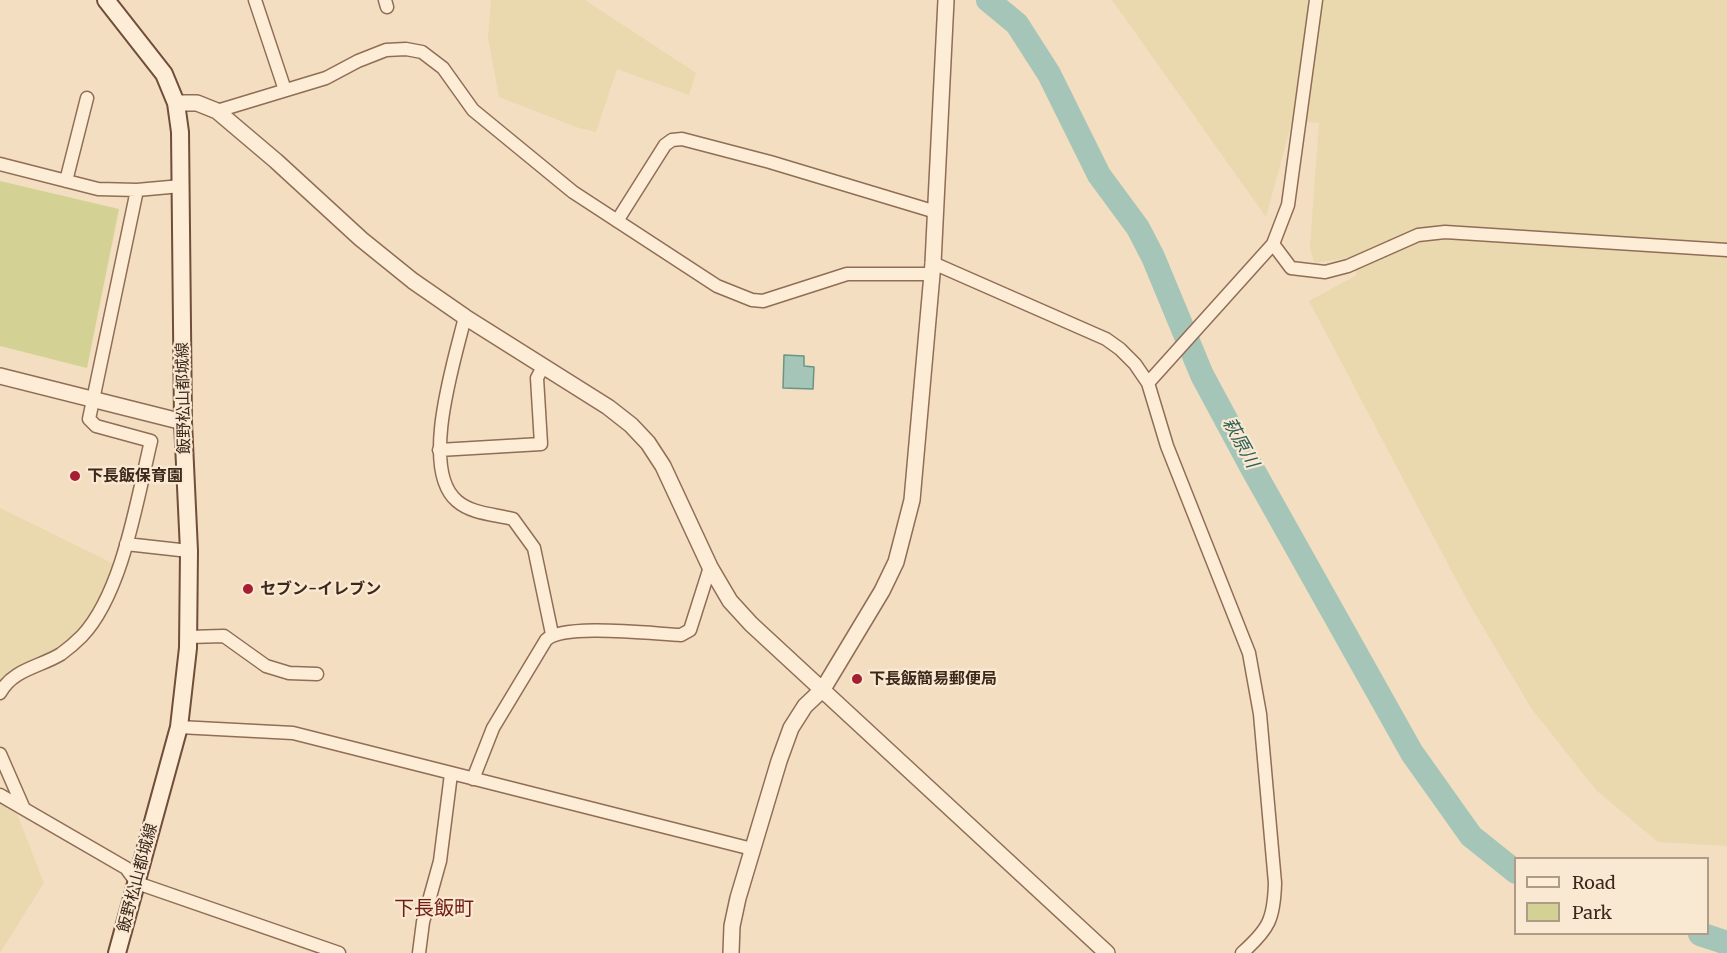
<!DOCTYPE html>
<meta charset="utf-8">
<style>
body{margin:0}
#map{position:relative;width:1727px;height:953px;overflow:hidden;background:#f3dec1;font-family:Merriweather,serif}
canvas{display:block}
.legend{position:absolute;left:1514px;top:857px;width:195px;height:78px;box-sizing:border-box;background:#fae9d2;border:2px solid #ae9c89;margin:0;padding:8px 10px;list-style:none;font-size:18px;color:#3d281c}
.legend li{display:flex;align-items:center;gap:12px;height:30px}
.legend b{width:30px;border:2px solid #ae9c89}
</style>
<div id="map">
<canvas width="1727" height="953"></canvas>
<ul class="legend">
<li><b style="height:8px;background:#fdecd6"></b>Road</li>
<li><b style="height:16px;background:#d3d294"></b>Park</li>
</ul>
</div>
<script>
const ctx = document.querySelector('canvas').getContext('2d');
ctx.lineJoin = 'round';
function paint(path, color) { ctx.fillStyle = color; ctx.fill(path, 'evenodd'); }
function stroke(path, color, width, dash) { ctx.strokeStyle = color; ctx.lineWidth = width; ctx.lineCap = dash ? 'butt' : 'round'; ctx.setLineDash(dash || []); ctx.stroke(path); }
function drawText(font, color, halo, rows, align = 'center') {
  ctx.font = font + ' Merriweather,"Noto Sans JP",serif'; ctx.lineWidth = 4.5; ctx.setLineDash([]); ctx.textBaseline = 'middle'; ctx.strokeStyle = halo; ctx.fillStyle = color; for (const [text, x, y, turn = 0] of rows) {
    ctx.save(); ctx.translate(x, y); ctx.rotate((+turn || 0) * Math.PI / 180); ctx.textAlign = isNaN(turn) ? turn : align; if (halo) ctx.strokeText(text, 0, 0); ctx.fillText(text, 0, 0); ctx.restore();
  }
}
const farmland = new Path2D(`
 M491 0H585L696 73 689 95 617 69 596 132 576 127 499 97 488 37Z
 M1112 0H1727V846L1658 842 1597 791 1531 708 1467 600 1309 301 1357 275 1349 258 1314 263 1310 247 1319 123 1292 121 1266 217Z
 M0 508 114 564 97 604 85 626 66 643 48 654 9 671 0 680Z
 M0 804 17 814 44 883 0 953Z`);
const green = new Path2D(`
 M0 181 119 209 87 368 0 346Z`);
const water = new Path2D(`
 M784 355 804 356V366L814 367 813 389 783 388Z`);
const river = new Path2D(`
 M988 0 1017 24 1049 74 1099 175 1138 228 1153 257 1202 375 1252 468 1412 753 1471 836 1516 872
 M1700 934 1727 943`);
const minor = new Path2D(`
 M255 0 285 90
 M385 0 387 7
 M217 111 326 78 358 61 386 50 406 49 422 52 443 68 473 110 573 192 717 286 752 300 763 301 847 274H932
 M0 164 98 189 137 190
 M66 181 87 98
 M617 221 665 145 672 140 682 139 770 162 936 212
 M1273 244 1291 268 1325 272 1348 266 1418 235 1445 232 1727 250
 M933 263 1106 339 1120 349 1135 364 1148 383 1167 446 1249 653 1260 714 1275 883C1274 919 1269 929 1242 953
 M465 317C455 359 419 469 457 501 472 514 494 514 513 519L534 548 552 634
 M1148 383 1273 244 1288 205 1316 0
 M439 450 541 444 537 378 543 367
 M126 544 189 551
 M188 637 224 636 266 666 289 673 317 674
 M0 693C13 669 40 667 61 654 68 649 76 642 82 636 123 592 137 499 151 441L96 426 89 419 137 190 181 186
 M179 727 293 733 752 849
 M0 754 24 809
 M473 779 493 728 546 640C563 623 654 634 681 635L690 630 710 567
 M0 795 126 868 137 883 339 953
 M419 953 423 922 440 861 451 774`);
const tertiary = new Path2D(`
 M176 103H197L217 111 276 161 361 239 413 281 465 317 608 407 631 425 648 443 663 466 710 567 730 601 751 624 1107 953
 M0 376 183 422
 M731 953 732 926 738 898 779 761 791 728 805 706 823 689 882 591 896 562 912 500 933 263 946 0`);
const secondary = new Path2D(`
 M106 0 164 74 176 103 180 132 183 422 189 551 188 648 179 727 117 953`);
const markers = [
 [75,476,6,"#a61e32"],
 [248,589,6,"#a61e32"],
 [857,679,6,"#a61e32"]
];
const streetNames = [
 ["飯野松山都城線",184,398,-91],
 ["飯野松山都城線",138,878,-75]
];
const poiNames = [
 ["下長飯保育園",87,476],
 ["セブン-イレブン",260,589],
 ["下長飯簡易郵便局",869,679]
];
const waterNames = [
 ["萩原川",1240,443,61]
];
const quarterNames = [
 ["下長飯町",434,909]
];
paint(farmland, '#ead8ae');
paint(green, '#d3d294');
paint(water, '#a4c5b7');
stroke(water, '#6a9584', 1.5);
stroke(river, '#a4c5b7', 24);
stroke(minor, '#906d56', 15);
stroke(tertiary, '#906d56', 18);
stroke(secondary, '#714e39', 20);
stroke(minor, '#fdecd6', 12);
stroke(tertiary, '#fdecd6', 15);
stroke(secondary, '#fdecd6', 16);
for (const [x, y, r, color] of markers) { const dot = new Path2D(); dot.arc(x, y, r, 0, 2 * Math.PI); ctx.fillStyle = color; ctx.fill(dot); stroke(dot, '#fae9d2', 2); }
drawText('16px', '#3d281c', '#fae9d2', streetNames);
drawText('bold 16px', '#3d281c', '#fae9d2', poiNames, 'left');
drawText('italic 18px', '#2a5f54', '#fae9d2', waterNames);
drawText('20px', '#701d16', '#fae9d2', quarterNames);
</script>
